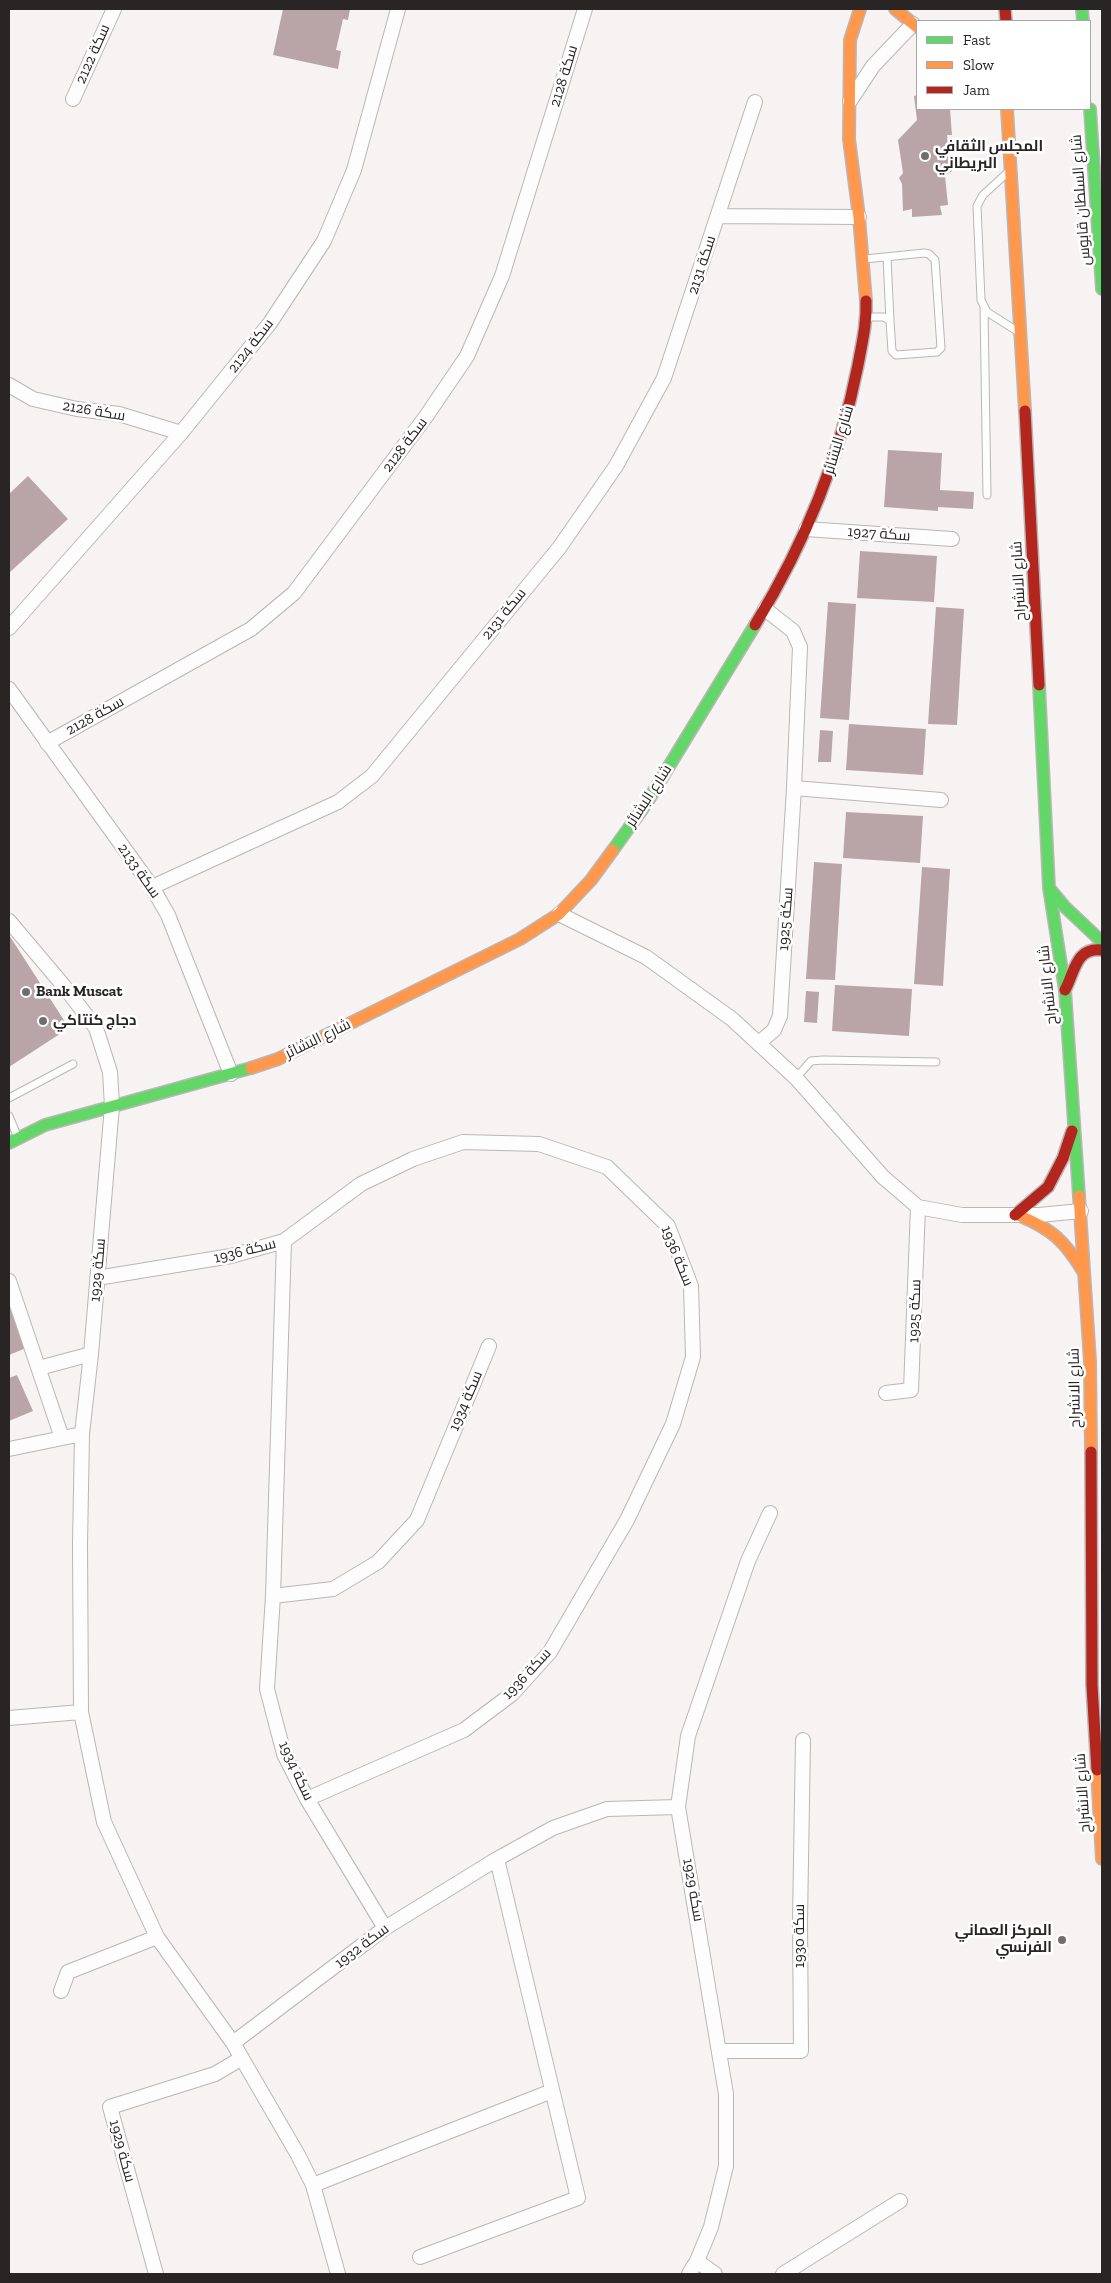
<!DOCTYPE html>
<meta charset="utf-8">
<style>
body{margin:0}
#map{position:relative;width:1111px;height:2283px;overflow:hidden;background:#f8f3f3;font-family:"Zilla Slab",serif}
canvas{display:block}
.frame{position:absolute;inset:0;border:10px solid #292525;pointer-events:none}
.legend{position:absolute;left:916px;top:20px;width:175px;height:90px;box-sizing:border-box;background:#fff;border:1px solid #a9a8a8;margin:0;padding:6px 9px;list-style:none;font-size:15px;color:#292525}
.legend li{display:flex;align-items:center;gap:10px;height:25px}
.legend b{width:25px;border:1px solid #a9a8a8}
</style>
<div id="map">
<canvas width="1111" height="2283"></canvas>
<div class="frame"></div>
<ul class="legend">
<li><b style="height:6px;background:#63d668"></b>Fast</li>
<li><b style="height:6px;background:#ff974d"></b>Slow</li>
<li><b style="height:6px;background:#b3261e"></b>Jam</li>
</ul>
</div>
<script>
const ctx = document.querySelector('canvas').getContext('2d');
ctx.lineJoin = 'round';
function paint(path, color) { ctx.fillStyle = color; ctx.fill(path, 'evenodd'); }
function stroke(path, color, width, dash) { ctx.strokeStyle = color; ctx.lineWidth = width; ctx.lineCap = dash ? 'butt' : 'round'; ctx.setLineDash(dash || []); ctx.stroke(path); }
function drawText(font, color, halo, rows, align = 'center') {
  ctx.font = font + ' "Zilla Slab",Cairo,serif'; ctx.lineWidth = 5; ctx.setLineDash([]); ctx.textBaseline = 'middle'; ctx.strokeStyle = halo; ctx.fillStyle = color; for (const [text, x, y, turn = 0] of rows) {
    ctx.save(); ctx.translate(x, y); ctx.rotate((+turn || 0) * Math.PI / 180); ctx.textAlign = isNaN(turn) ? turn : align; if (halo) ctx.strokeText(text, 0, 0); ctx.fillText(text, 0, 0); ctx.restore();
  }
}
const building = new Path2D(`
 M283 9H350L348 20 343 19 336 50 341 51 338 69 273 55Z
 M917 95V109H950L952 135H947L952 171 945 176 948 205 940 206 942 215 912 217V209L903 211 902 184 899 178 903 173 898 140 917 120 914 96Z
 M888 450 942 453 940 490 974 492 973 509 938 507V511L884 507Z
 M28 476 68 519 9 573V494Z
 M860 551 937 556 934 602 857 598Z
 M828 602 856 604 849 720 820 718Z
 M936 607 964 609 957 725 928 724Z
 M849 724 926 729 923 775 846 770Z
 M820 730 833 731 831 762H818Z
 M846 812 923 816 920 863 843 858Z
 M814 862 842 864 835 980 806 979Z
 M922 867 950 869 943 986 914 984Z
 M9 935 69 1028 9 1067Z
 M835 985 912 989 909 1036 832 1031Z
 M806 991 819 992 817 1023 804 1022Z
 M9 1305 26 1348 9 1355Z
 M17 1375 33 1411 9 1421V1378Z`);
const lane = new Path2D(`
 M1007 173 983 195 977 206 981 300 987 312 1017 331
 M887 257 890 321
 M865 259 924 253 929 254 935 260 941 348 937 352 896 355 892 351 890 321 884 317H870
 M984 308 987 495
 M796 1078 811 1061 823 1060 936 1062
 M9 1098 73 1064
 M9 1116 18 1138`);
const street = new Path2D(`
 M73 99 114 9
 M850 101 873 66 913 24
 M718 216 859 217
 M9 385 33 399 77 409 119 414 181 433
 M806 529 952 539
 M9 628 181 433 270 323 324 241 354 170 398 9
 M9 689 152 887 168 915 231 1074
 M47 743 251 629 294 593 427 415 467 356 502 276 585 9
 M794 788 941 800
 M152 887 338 802 372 776 559 548 616 466 664 378 755 102
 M559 914 646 957 732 1019 796 1078 883 1177 918 1207 962 1215H1039L1081 1211
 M9 921 63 985 96 1028 110 1072 112 1106 91 1354 82 1434 80 1544 81 1712 104 1822 157 1937 233 2043 298 2155 313 2185 338 2274
 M760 1042 774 1030 780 1016 794 788 800 647 793 631 765 609
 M284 1241 273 1596 267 1689 284 1754 307 1799 385 1928
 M97 1278 231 1256 284 1241 361 1184 413 1159 463 1142 539 1144 607 1167 668 1226 691 1286 693 1357 673 1424 627 1520 550 1652 512 1694 464 1730 307 1799
 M9 1281 62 1438
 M39 1368 91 1354
 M886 1393 911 1390 918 1207
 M9 1449 82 1434
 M273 1596 333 1589 378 1562 417 1520 489 1346
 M9 1718 81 1712
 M61 1991 68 1972 157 1937
 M233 2043 385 1928 497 1859 553 1828 607 1809 678 1807
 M721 2051H801L800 1920 803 1740
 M313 2185 552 2091
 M420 2257 578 2198 497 1859
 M697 2261 715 2274
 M156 2274 110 2107 215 2074 242 2058
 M689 2274 697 2261 711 2227 726 2166V2094L678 1807 688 1736 748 1561 770 1513
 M783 2274 900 2201`);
const fast = new Path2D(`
 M1082 9 1083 21
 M1090 109 1102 289
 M1039 685 1049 888 1065 990 1079 1196
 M613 850 646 804 755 625
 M1049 888 1065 907 1102 942
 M9 1143 45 1125 251 1068`);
const slow = new Path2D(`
 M860 9 850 40 849 139 859 217 866 301
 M895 9 917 27
 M1007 109 1025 411
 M251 1068 278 1059 520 939 559 914 591 880 613 850
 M1079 1196 1090 1361 1091 1452
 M1018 1215C1052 1229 1065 1241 1084 1273
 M1097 1770 1102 1859`);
const jam = new Path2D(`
 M1005 9 1006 21
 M1025 411 1039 685
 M755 625C804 545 840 457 858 365 862 343 867 323 866 301
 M1065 990C1075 971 1076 947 1102 950
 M1015 1215 1048 1187 1063 1158 1072 1131
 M1091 1452 1092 1685 1097 1770`);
const markers = [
 [925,156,5,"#716d6d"],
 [26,992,5,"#716d6d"],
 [43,1021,5,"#716d6d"],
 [1062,1940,5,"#716d6d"]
];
const streetNames = [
 ["سكة 2122",93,54,-66],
 ["سكة 2128",564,76,-73],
 ["شارع السلطان قابوس",1081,200,-94],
 ["سكة 2131",702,265,-72],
 ["سكة 2124",251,346,-52],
 ["سكة 2126",94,411,10],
 ["شارع البشائر",839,440,-73],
 ["سكة 2128",405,445,-53],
 ["سكة 1927",879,534,4],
 ["شارع الانشراح",1019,581,-93],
 ["سكة 2131",504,614,-51],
 ["سكة 2128",95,716,-29],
 ["شارع البشائر",649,796,-57],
 ["سكة 2133",139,871,55],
 ["سكة 1925",786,919,-86],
 ["شارع الانشراح",1048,985,-96],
 ["شارع البشائر",318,1039,-26],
 ["سكة 1936",245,1251,-14],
 ["سكة 1936",677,1256,68],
 ["سكة 1929",98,1270,-85],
 ["سكة 1925",915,1311,-88],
 ["شارع الانشراح",1075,1388,-91],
 ["سكة 1934",466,1401,-67],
 ["سكة 1936",527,1674,-47],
 ["سكة 1934",296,1771,65],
 ["شارع الانشراح",1083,1793,-94],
 ["سكة 1929",693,1890,80],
 ["سكة 1930",800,1936,-90],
 ["سكة 1932",362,1946,-37],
 ["سكة 1929",122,2151,75]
];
const poiNames = [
 ["المجلس الثقافي",935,147],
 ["البريطاني",935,164],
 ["Bank Muscat",36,992],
 ["دجاج كنتاكي",53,1021],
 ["المركز العماني",1052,1931,"right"],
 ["الفرنسي",1052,1948,"right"]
];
paint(building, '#b9a5a8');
stroke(lane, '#bab6b6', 9);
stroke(street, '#bab6b6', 16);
stroke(fast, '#bab6b6', 14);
stroke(slow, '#bab6b6', 14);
stroke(jam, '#bab6b6', 14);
stroke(lane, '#fefdfd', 7);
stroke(street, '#fefdfd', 14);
stroke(fast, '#63d668', 11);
stroke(slow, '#ff974d', 11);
stroke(jam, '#b3261e', 11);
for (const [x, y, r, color] of markers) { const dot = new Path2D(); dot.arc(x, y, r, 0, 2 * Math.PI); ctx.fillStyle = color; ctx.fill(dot); stroke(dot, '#fff', 2); }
drawText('15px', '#292525', '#fff', streetNames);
drawText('bold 15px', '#292525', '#fff', poiNames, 'left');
</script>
